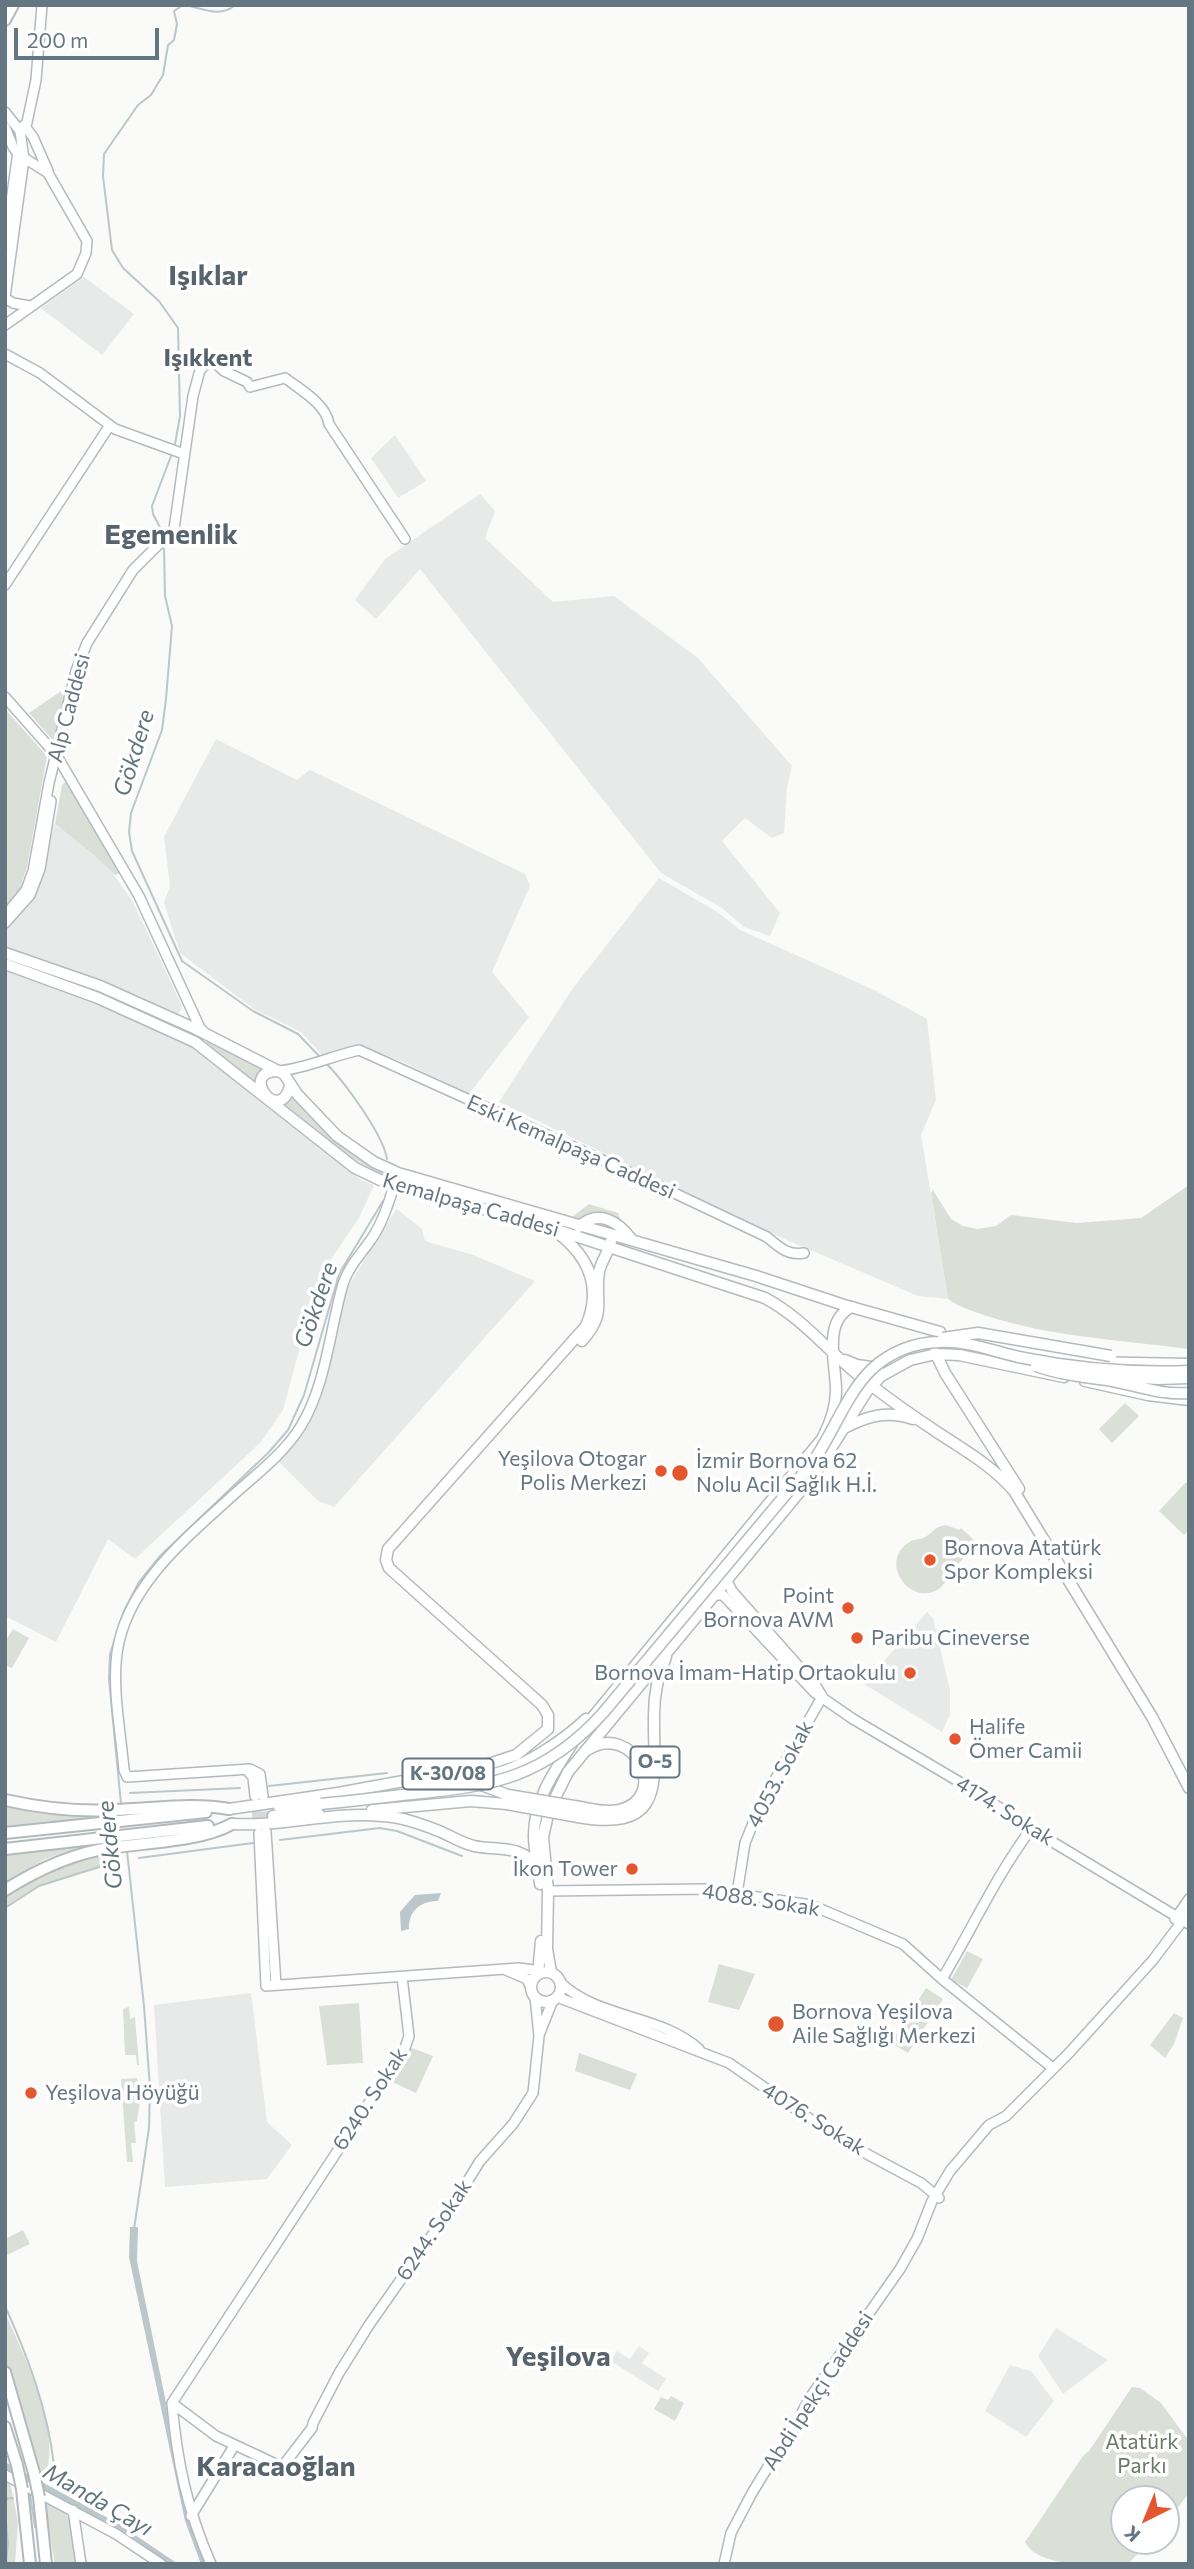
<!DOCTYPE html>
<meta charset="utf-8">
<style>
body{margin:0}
#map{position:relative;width:1194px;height:2569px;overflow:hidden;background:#fafaf8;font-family:Commissioner,sans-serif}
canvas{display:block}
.frame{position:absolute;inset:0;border:7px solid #657683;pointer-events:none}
.north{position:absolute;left:1110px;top:2485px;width:70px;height:70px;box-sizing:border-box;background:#fff;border:2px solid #c1c8cd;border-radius:50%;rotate:223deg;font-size:19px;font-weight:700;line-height:28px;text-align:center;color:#657683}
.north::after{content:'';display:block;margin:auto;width:24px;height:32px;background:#e4572e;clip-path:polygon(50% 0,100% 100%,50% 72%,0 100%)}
.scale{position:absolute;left:14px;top:28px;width:145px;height:32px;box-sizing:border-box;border:4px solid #657683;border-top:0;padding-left:9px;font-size:21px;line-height:24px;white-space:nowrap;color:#657683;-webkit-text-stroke:5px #fff;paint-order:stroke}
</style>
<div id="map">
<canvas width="1194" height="2569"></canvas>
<div class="frame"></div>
<div class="north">K</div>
<div class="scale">200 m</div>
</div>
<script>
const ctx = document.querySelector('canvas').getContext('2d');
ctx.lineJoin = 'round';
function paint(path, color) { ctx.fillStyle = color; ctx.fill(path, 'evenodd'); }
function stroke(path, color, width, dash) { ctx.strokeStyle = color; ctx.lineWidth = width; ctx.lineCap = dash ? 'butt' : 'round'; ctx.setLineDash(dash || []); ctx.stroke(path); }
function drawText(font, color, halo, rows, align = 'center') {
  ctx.font = font + ' Commissioner,sans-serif'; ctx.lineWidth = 7; ctx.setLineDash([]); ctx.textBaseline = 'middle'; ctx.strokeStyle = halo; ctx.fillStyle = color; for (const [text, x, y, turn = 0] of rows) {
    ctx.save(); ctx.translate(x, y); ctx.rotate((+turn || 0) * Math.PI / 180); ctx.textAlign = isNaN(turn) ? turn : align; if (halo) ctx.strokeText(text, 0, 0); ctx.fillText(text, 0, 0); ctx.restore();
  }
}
const built = new Path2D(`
 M84 277 134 314 102 355 41 308Z
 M395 435 426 481 398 498 371 458Z
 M480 494 495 511 485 538 553 602 614 596 698 658 792 766 787 787 784 833 772 838 745 818 722 841 780 913 770 936 744 927 722 908 661 873 420 569 376 619 355 600 385 559Z
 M216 739 297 780 310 770 525 874 530 886 492 972 529 1017 469 1094 403 1062 362 1046 324 1057 301 1032 254 1009 180 953 164 903 170 886 164 837Z
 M54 824 94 853 114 875 133 902 182 1006 178 1016 90 978 5 947V929L18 911 37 894Z
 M659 878 719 913 740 930 874 990 927 1019 936 1100 921 1135 948 1299 918 1296 752 1225 499 1102 573 988Z
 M5 968 57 985 179 1038 206 1054 361 1180 374 1185 359 1218 319 1277 283 1410 261 1442 135 1559 108 1539 56 1642 5 1616Z
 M397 1209 422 1229 425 1241 473 1255 535 1281 334 1507 318 1501 279 1462 304 1432 314 1410 347 1289 384 1227Z
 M927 1612 933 1618 950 1690V1715L942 1732 864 1684Z
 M251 1993 267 2122 292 2145 267 2179 165 2187 154 2005Z
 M1056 2328 1108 2360 1063 2394 1038 2356Z
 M639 2346 649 2353 642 2363 666 2379 658 2391 611 2361 617 2351 630 2359Z
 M1010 2365 1031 2371 1054 2401 1026 2437 985 2411Z`);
const green = new Path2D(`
 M70 685 57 745 29 713Z
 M5 709 47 756 27 867 17 898 5 912Z
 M65 782 96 827 120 873 115 875 92 853 55 824 62 785Z
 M207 1041 264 1069 254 1082 205 1043Z
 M293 1096 311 1118 343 1146 376 1168 573 1227 572 1231 385 1177C346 1158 316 1132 283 1106Z
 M1189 1185V1349C1122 1340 1051 1337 987 1316 973 1311 960 1308 948 1299L931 1193 933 1190 951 1219 963 1226 977 1229 996 1226 1011 1215 1077 1223 1141 1218Z
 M589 1204 618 1213 621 1221 574 1219 573 1216Z
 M1125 1403 1139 1416 1112 1443 1099 1429Z
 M1186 1482 1189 1485V1530L1184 1535 1159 1511Z
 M946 1525 959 1530 961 1528 976 1542 973 1545 975 1547C968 1555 958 1563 952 1571 949 1575 946 1583 940 1588 912 1609 878 1563 908 1543 913 1539 918 1540 923 1538 933 1534 933 1527 946 1525Z
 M13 1629 29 1638 12 1668 5 1665V1642Z
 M5 1804 107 1815 108 1817 5 1827Z
 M80 1847 45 1859 5 1883V1855Z
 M114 1854 117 1863C80 1875 34 1881 5 1909V1897L22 1885 61 1865Z
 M967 1951 983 1959 967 1988 951 1980Z
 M719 1964 755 1974 739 2010 708 2002Z
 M926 1988 943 1999 908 2053 891 2043Z
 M359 2003 363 2063 327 2065 319 2006Z
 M129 2007 130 2019 135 2017 139 2065H137L136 2055H125L123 2009Z
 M1174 2013 1183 2018 1174 2044 1165 2058 1150 2045Z
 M412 2048 433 2056 416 2093 390 2081Z
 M579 2053 637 2074 630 2090 575 2071Z
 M137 2078 140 2101 137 2121 134 2122 136 2143H131L133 2162H127L121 2079Z
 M23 2230 30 2244 5 2256V2239Z
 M5 2313C23 2353 67 2442 42 2482L18 2398 5 2362Z
 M1132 2387 1140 2388 1161 2403 1189 2441V2493L1166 2523V2499H1124V2541H1150L1128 2564C1100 2564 1038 2569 1025 2542L1083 2456 1089 2451Z
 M671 2396 684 2403 675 2421 654 2409 661 2397 668 2400Z
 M10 2481 18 2522 15 2564H5V2482Z
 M47 2499C78 2517 73 2531 76 2564H55L46 2515Z`);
const water = new Path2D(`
 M441 1893 438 1901C421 1901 408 1911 409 1929L401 1931 400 1912 415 1895Z
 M130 2227H138L137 2261 190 2520 207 2564H201L185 2521 129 2257Z
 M5 2462 119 2524 178 2564H167L120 2531 5 2470Z`);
const stream = new Path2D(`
 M186 5C203 9 221 18 235 5
 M175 444 180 416 178 328 159 301 123 268 112 250 103 176 104 154 138 105 151 95 163 75 168 45 174 40 177 24 174 11 183 5
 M162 531 153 514 152 506 171 456
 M164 548 165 596 172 626 166 699 162 730 131 813 129 832 132 851 182 961 253 1011 298 1034 321 1058
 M327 1064C345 1083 383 1134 387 1159
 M269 1786 387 1773
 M130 1793 240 1788
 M121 1804 109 1679 110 1654 124 1611 139 1582 159 1557 269 1452 288 1430 304 1395 339 1274 383 1201
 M280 1840 380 1828 397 1831 462 1856
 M127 1851 144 2006 150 2088 149 2128 134 2229
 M139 1858 253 1843
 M5 1908 39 1886 118 1861
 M5 2306C28 2357 48 2410 54 2466L45 2477
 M28 2494H30L35 2527
 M5 2499 13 2498
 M5 2514 8 2542 6 2564`);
const secondaryTunnel = new Path2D(`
 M255 1798 258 1829
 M263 1798 266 1830`);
const secondary = new Path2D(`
 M5 112 20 131 24 159 5 297
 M24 125 33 137 48 171
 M5 127 13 147 18 154 48 173 87 241 86 253 77 274 5 325
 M26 127 36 80 42 5
 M5 244 18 152
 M5 298 13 303 30 306
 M5 354 40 373 115 429 184 454
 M5 585 110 425
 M5 697 57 756 139 896 200 1028 205 1033
 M5 916 26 890 33 871 49 783 76 671 87 643 133 570 174 529 193 396 200 370 211 359 224 371 247 382 250 387 285 378C301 390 326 404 329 424L405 539
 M5 923 30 895 40 869 51 801
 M280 1071C307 1068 332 1056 359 1050L651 1182 767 1237C779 1247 788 1256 804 1253
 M726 1579 732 1591 816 1686 822 1696
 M714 1595H723L814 1692 853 1719 968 1787 1046 1838 1189 1924
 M246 1769 253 1777 255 1796
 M263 1796 260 1774 250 1769 127 1777 124 1770C121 1734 112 1689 117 1653 126 1587 184 1540 230 1498 254 1476 284 1454 301 1426 326 1385 330 1329 343 1284 349 1265 364 1251 374 1235 384 1219 389 1203 394 1185
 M266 1832 276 1985
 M259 1833 266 1986 519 1968 533 1970 538 1974
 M548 1891 704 1889 811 1905 903 1944 942 1979 1049 2065
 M737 1894 745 1843 760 1806 822 1697
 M1175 1919 1189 1899
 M506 1970 527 1979 531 1988
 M942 1979C972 1929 996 1876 1031 1829
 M561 1983C599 2019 660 2014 699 2049
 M557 1997 729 2063 839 2139 921 2183 939 2198
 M539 2035 553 2000
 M172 2403 216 2436 282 2467 312 2428 313 2423 339 2373 369 2325 449 2211 480 2161 513 2124 533 2093 539 2036 535 1997
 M5 2475 116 2534 161 2564
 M73 2510 81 2564
 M191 2516 234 2446
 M211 2564C187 2509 177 2462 172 2403L405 2048 409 2036 402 1977
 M724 2564 731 2533 752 2493 774 2457 787 2442 809 2399 900 2269 917 2239 932 2201 950 2171 989 2125 1006 2116 1069 2053 1153 1960 1189 1912`);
const primary = new Path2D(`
 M5 953 100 986 196 1029 284 1074 297 1094 337 1136 374 1162 398 1173 756 1276 844 1305 940 1332
 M5 964 98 998 195 1042 355 1168 380 1180 545 1226 765 1298C802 1318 824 1347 856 1373 880 1393 907 1412 934 1430 962 1449 992 1465 1014 1491L1152 1717 1189 1788
 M279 1071C237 1070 279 1127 290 1086
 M579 1227C598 1208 619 1222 632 1240
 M975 1340 1084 1362 1189 1364
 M582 1341C608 1311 594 1303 599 1272 601 1261 609 1252 611 1241
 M935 1352 945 1373 1019 1489
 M845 1360 857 1365 878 1368
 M1085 1381 1148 1395 1189 1400
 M1131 1383H1189
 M844 1428C868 1416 887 1410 913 1419
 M583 1729 822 1439C830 1424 836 1407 836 1390 836 1366 822 1320 852 1307
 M476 1783 508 1795
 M419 1785C447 1782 477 1780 504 1771 531 1762 566 1738 586 1719
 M279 1807 321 1804
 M580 1807C592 1809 606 1813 619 1810 671 1798 634 1720 587 1750
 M229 1809 338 1793 480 1767 516 1755 548 1729V1715L542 1705 389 1568 386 1560 388 1549 586 1326C603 1286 588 1255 555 1231
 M372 1810 471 1801 507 1804
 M273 1816 318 1811
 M578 1817C669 1833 653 1779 654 1715 654 1695 658 1675 666 1657
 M232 1824C282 1827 332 1811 382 1816 402 1817 421 1824 439 1831 451 1836 461 1843 474 1846 497 1851 522 1844 537 1867
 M540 1884C538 1868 534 1851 534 1835 534 1800 554 1772 572 1744
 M551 1972 547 1949 548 1891 543 1837 549 1810 568 1772 816 1472 867 1391 881 1376 910 1360 936 1354 959 1355 1064 1377
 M531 1987a15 15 0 1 1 30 0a15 15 0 1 1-30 0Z
 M538 1974 541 1941`);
const highway = new Path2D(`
 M5 20 13 5
 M5 1800C41 1808 77 1812 114 1810 153 1809 192 1802 229 1809
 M5 1833 206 1812
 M5 1849 208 1826
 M5 1890C37 1870 73 1853 110 1848 147 1842 199 1842 232 1824
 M5 2372 34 2473
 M5 2427 17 2465
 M22 2489 30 2564
 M39 2497 46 2564`);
const primaryBridge = new Path2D(`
 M943 1338 978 1333 1111 1356
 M1036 1366C1061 1375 1086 1377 1112 1381 1141 1386 1158 1395 1189 1393
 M1098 1375 1158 1379 1189 1378
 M508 1795 580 1807
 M321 1804C352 1801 382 1797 412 1794 494 1786 545 1777 603 1713L812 1463C833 1434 846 1394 872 1369 890 1352 915 1342 940 1342 968 1340 997 1353 1024 1358 1078 1369 1134 1373 1189 1371
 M507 1804 578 1817`);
const highwayBridge = new Path2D(`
 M17 2465 22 2489
 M34 2473 39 2497`);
const markers = [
 [661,1471,7,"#e4572e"],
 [680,1473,9,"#e4572e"],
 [930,1560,7,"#e4572e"],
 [848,1608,7,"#e4572e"],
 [857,1638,7,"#e4572e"],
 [910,1673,7,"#e4572e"],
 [955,1739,7,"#e4572e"],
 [632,1869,7,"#e4572e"],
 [776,2024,9,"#e4572e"],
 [31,2093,7,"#e4572e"]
];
const shields = [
 [655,1762,49],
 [448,1774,91]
];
const shieldNames = [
 ["O-5",655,1762],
 ["K-30/08",448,1774]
];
const streetNames = [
 ["Alp Caddesi",69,708,-75],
 ["Eski Kemalpaşa Caddesi",571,1147,24],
 ["Kemalpaşa Caddesi",471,1205,16],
 ["4053. Sokak",780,1774,-62],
 ["4174. Sokak",1005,1811,32],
 ["4088. Sokak",761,1900,9],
 ["6240. Sokak",370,2099,-57],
 ["4076. Sokak",814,2119,32],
 ["6244. Sokak",434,2230,-56],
 ["Abdi İpekçi Caddesi",818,2391,-57]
];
const poiNames = [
 ["Yeşilova Otogar",647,1459,"right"],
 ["Polis Merkezi",647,1483,"right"],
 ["İzmir Bornova 62",696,1461],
 ["Nolu Acil Sağlık H.İ.",696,1485],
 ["Bornova Atatürk",944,1548],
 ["Spor Kompleksi",944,1572],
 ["Point",834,1596,"right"],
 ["Bornova AVM",834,1620,"right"],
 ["Paribu Cineverse",871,1638],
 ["Bornova İmam-Hatip Ortaokulu",896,1673,"right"],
 ["Halife",969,1727],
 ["Ömer Camii",969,1751],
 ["İkon Tower",618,1869,"right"],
 ["Bornova Yeşilova",792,2012],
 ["Aile Sağlığı Merkezi",792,2036],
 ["Yeşilova Höyüğü",45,2093]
];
const parkNames = [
 ["Atatürk",1142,2442],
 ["Parkı",1142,2466]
];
const waterNames = [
 ["Gökdere",134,753,-73],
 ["Gökdere",316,1305,-71],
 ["Gökdere",110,1845,-96],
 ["Manda Çayı",98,2500,30]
];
const quarterNames = [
 ["Işıkkent",208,358]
];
const districtNames = [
 ["Işıklar",208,276],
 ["Egemenlik",171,535],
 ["Yeşilova",558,2357],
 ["Karacaoğlan",276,2467]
];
paint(built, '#e8e9e9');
paint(green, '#dadfd7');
paint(water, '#bbc7cb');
stroke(stream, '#bbc7cb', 2);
stroke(secondaryTunnel, '#d5d9db', 9, [9, 4.5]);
stroke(secondary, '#b3babf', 12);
stroke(primary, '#b5babe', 13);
stroke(highway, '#b4b9bd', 14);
stroke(secondary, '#fff', 9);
stroke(primary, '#fff', 10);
stroke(highway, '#fff', 10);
stroke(primaryBridge, '#b5babe', 13, []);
stroke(highwayBridge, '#b4b9bd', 14, []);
stroke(primaryBridge, '#fff', 10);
stroke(highwayBridge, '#fff', 10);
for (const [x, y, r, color] of markers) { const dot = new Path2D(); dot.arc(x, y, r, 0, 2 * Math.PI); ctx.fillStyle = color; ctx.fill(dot); stroke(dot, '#fff', 2.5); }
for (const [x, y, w] of shields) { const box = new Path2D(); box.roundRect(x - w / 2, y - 15.5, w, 31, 5); ctx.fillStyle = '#fff'; ctx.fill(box); stroke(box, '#657683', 2); }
drawText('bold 19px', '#657683', null, shieldNames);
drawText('21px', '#657683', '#fff', streetNames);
drawText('21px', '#657683', '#fff', poiNames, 'left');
drawText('21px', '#687a64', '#fff', parkNames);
drawText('italic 23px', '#60757c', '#fff', waterNames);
drawText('bold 24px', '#57646e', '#fff', quarterNames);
drawText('bold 28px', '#57646e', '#fff', districtNames);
</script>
